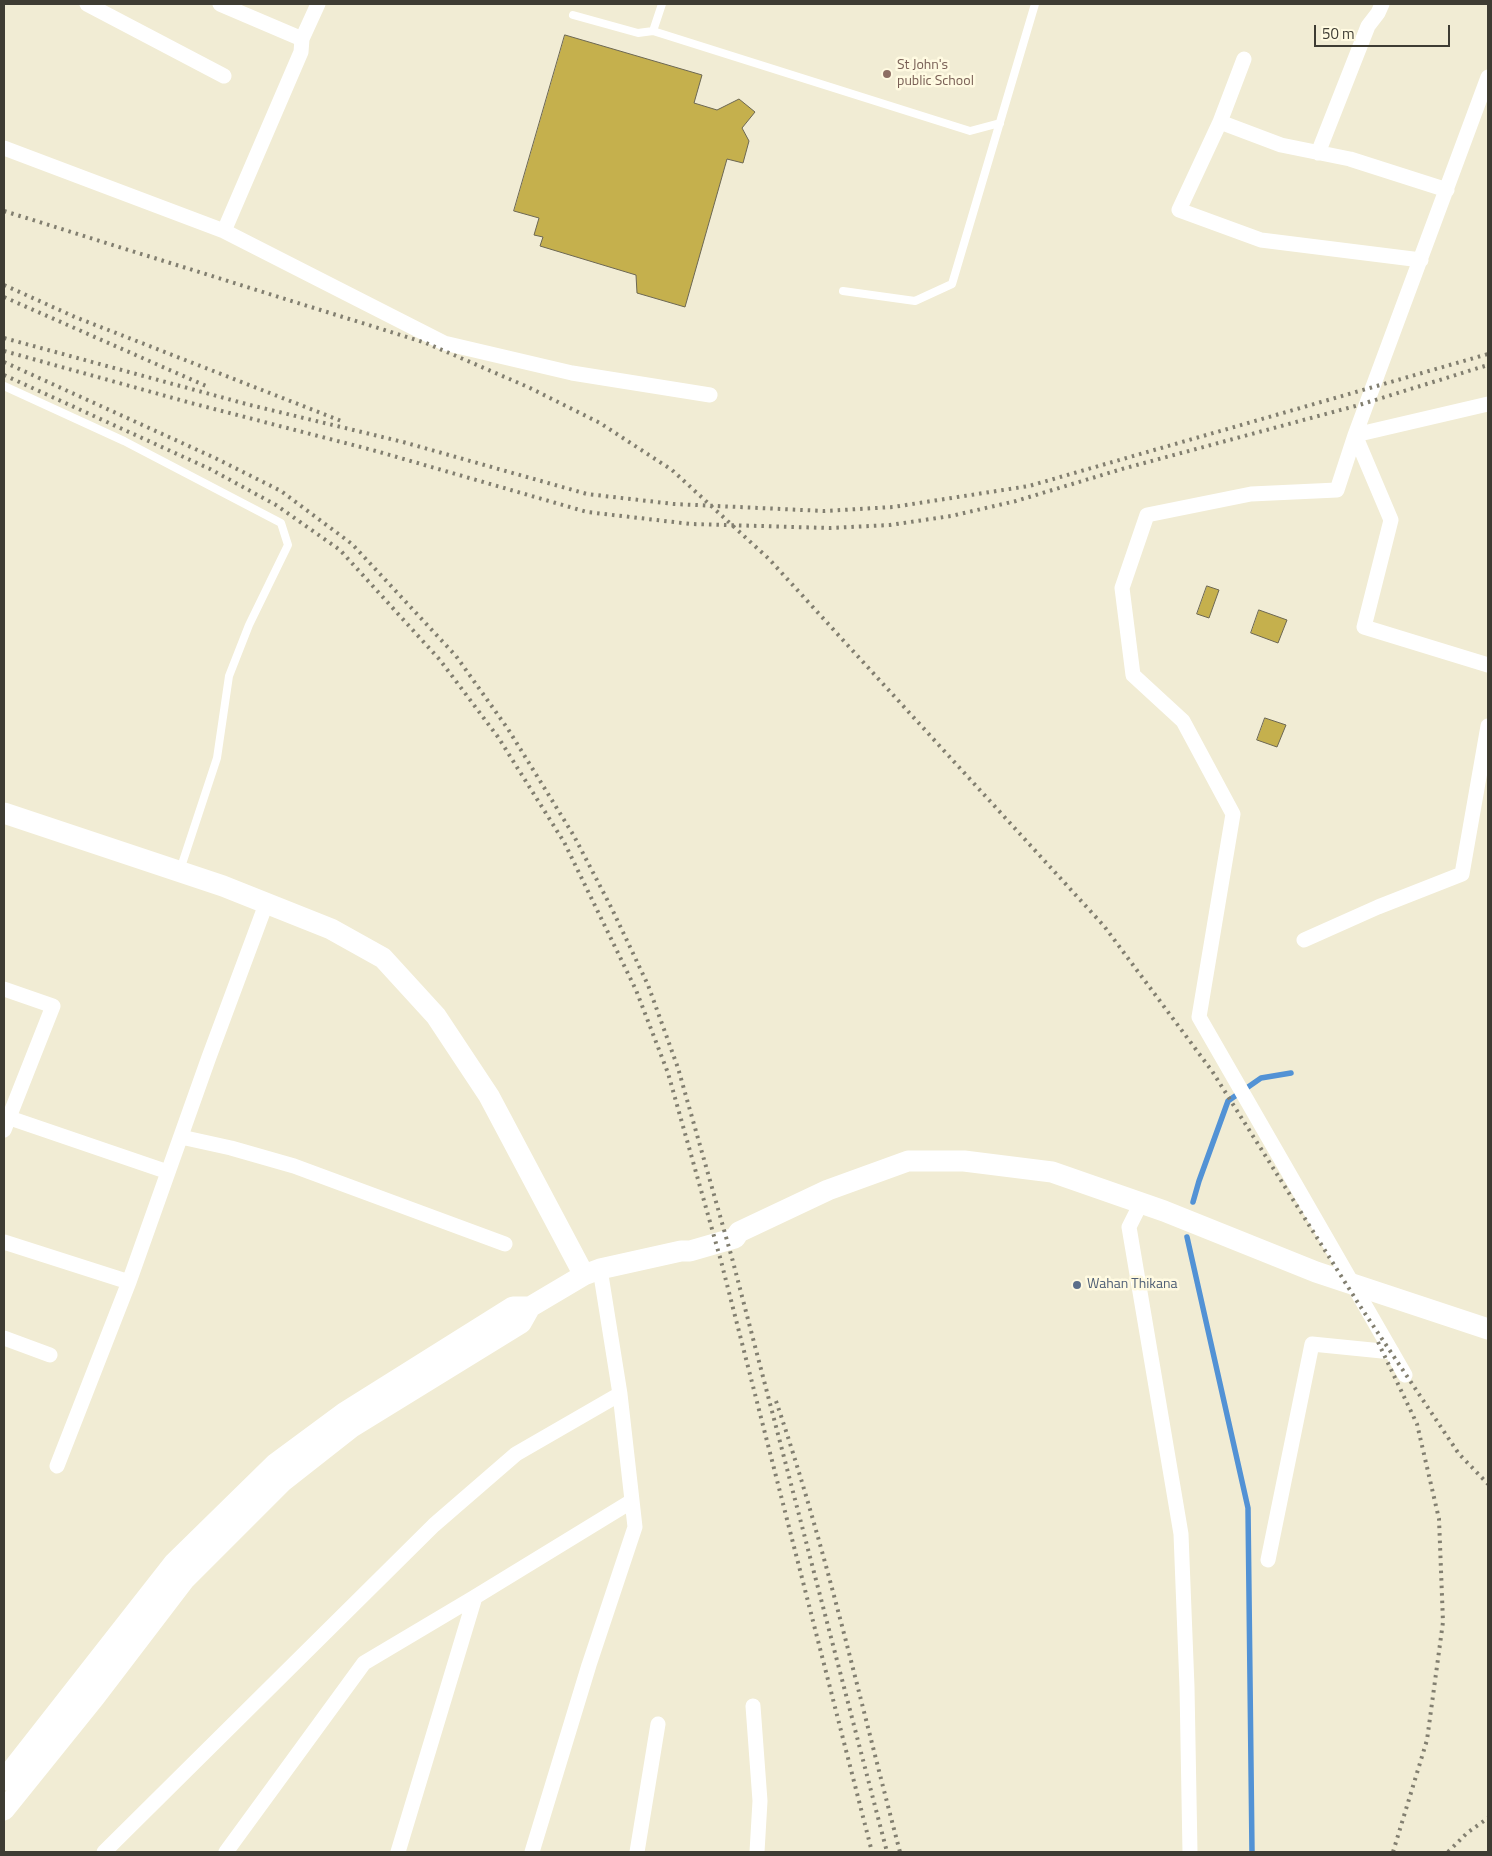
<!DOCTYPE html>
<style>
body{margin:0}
#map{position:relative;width:1492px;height:1856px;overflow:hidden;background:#f1ecd4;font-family:"Titillium Web",sans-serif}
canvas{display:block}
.frame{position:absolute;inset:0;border:5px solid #3e3c33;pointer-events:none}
.scale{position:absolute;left:1314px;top:25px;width:136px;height:22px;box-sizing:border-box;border:2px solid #3e3c33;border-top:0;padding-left:6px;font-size:15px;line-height:18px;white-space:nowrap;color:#3e3c33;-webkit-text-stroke:4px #fffae1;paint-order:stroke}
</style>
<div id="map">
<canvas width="1492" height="1856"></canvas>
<div class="frame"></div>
<div class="scale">50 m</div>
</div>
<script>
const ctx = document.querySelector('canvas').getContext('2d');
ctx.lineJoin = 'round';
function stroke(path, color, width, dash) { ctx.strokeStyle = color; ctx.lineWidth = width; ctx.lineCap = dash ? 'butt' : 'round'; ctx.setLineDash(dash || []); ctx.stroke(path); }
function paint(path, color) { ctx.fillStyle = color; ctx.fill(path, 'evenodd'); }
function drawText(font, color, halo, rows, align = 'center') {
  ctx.font = font + ' "Titillium Web",sans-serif'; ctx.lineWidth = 5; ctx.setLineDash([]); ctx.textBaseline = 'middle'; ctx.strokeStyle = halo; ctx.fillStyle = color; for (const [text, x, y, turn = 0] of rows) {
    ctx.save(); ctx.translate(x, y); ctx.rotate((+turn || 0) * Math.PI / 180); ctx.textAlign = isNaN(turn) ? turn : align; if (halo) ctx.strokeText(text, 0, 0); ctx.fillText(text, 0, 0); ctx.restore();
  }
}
const stream = new Path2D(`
 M1193 1202 1199 1181 1228 1101 1261 1078 1291 1073
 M1187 1237 1248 1508 1252 1852`);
const building = new Path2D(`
 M565 35 702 75 694 103 717 110 739 99 755 112 742 128 749 141 743 163 727 159 685 307 637 293 636 275 540 246 543 237 534 235 539 218 514 211Z
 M1207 586 1219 590 1209 618 1197 614Z
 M1259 610 1287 620 1278 643 1251 633Z
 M1265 718 1286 725 1277 747 1257 740Z`);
const lane = new Path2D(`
 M573 15 638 33 653 31 970 131 1000 123
 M653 31 662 4
 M843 291 915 301 952 284 1035 4
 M4 386 124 441 281 523 288 545 249 625 229 676 217 758 180 870`);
const street = new Path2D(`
 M87 4 224 76
 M220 4 302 39
 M318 4 302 39 301 52 224 231 444 343 572 373 710 395
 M1244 59 1220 122 1179 210 1261 240 1421 260
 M1220 122 1281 145 1350 159 1447 190
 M4 148 224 231
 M1318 153 1368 26 1378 13 1382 4
 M1355 435 1391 520 1364 627 1488 665
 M1355 435 1488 404
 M1304 940 1378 907 1462 874 1488 726
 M4 989 53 1006 4 1130
 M4 1116 168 1172
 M181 1137 231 1148 294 1166 505 1244
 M1141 1203 1129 1227 1181 1534 1187 1687 1190 1852
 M4 1242 129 1282
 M4 1338 50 1355
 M1405 1375 1199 1017 1233 814 1183 721 1133 675 1122 588 1147 515 1251 494 1337 490 1355 435 1488 77
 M57 1466 129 1282 209 1057 266 904
 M1268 1560 1312 1344 1392 1352
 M753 1706 760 1801 757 1852
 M104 1852 434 1525 516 1454 620 1394
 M226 1852 364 1663 475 1597
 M398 1852 475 1597 632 1501
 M532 1852 589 1665 635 1527 620 1394 600 1269
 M637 1852 658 1724`);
const secondary = new Path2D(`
 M4 813 223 886 331 929 383 958 436 1016 489 1096 584 1275
 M4 1780 174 1563 275 1464 344 1413 513 1307H530L584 1275 600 1269 681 1251H690L735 1238 739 1232 828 1190 908 1161H964L1052 1172 1164 1211 1316 1272 1488 1329
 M4 1810 95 1697 185 1579 282 1482 352 1427 521 1323 530 1307`);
const rail = new Path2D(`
 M4 211 426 343 528 387 600 423 672 470 769 559 1104 926 1212 1071 1360 1306 1459 1454 1488 1484
 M4 285 75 317 344 422
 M4 297 206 386
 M4 338 250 405 403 442 587 494 674 504 824 511 893 507 1029 486 1488 354
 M4 351 191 403 376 451 587 512 691 524 829 528 890 525 951 516 1016 501 1122 469 1359 405 1488 365
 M4 362 215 458 281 491 352 544 456 656 508 729 574 836 612 909 648 985 678 1068 732 1258 887 1852
 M4 375 210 469 276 505 340 550 440 660 498 737 564 842 636 990 668 1073 721 1261 872 1852
 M1378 1342 1417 1424 1439 1519 1443 1622 1427 1740 1393 1852
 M776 1401C826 1548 860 1701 900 1852
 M1448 1852 1467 1833 1488 1818`);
const markers = [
 [887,74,5,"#8d6e63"],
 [1077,1285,5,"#5c6f8a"]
];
const educationNames = [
 ["St John's",897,66],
 ["public School",897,82]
];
const serviceNames = [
 ["Wahan Thikana",1087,1285]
];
stroke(stream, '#5292d5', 5.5);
paint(building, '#c5b04d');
stroke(building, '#6c6752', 1);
stroke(lane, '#fff', 8);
stroke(street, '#fff', 15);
stroke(secondary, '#fff', 21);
stroke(rail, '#827f70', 4, [2.5, 5]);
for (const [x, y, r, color] of markers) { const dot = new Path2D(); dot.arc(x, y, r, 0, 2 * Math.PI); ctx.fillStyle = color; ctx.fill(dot); stroke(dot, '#fffae1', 2); }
drawText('14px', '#785e54', '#fffae1', educationNames, 'left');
drawText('14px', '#4e5e75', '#fffae1', serviceNames, 'left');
</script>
